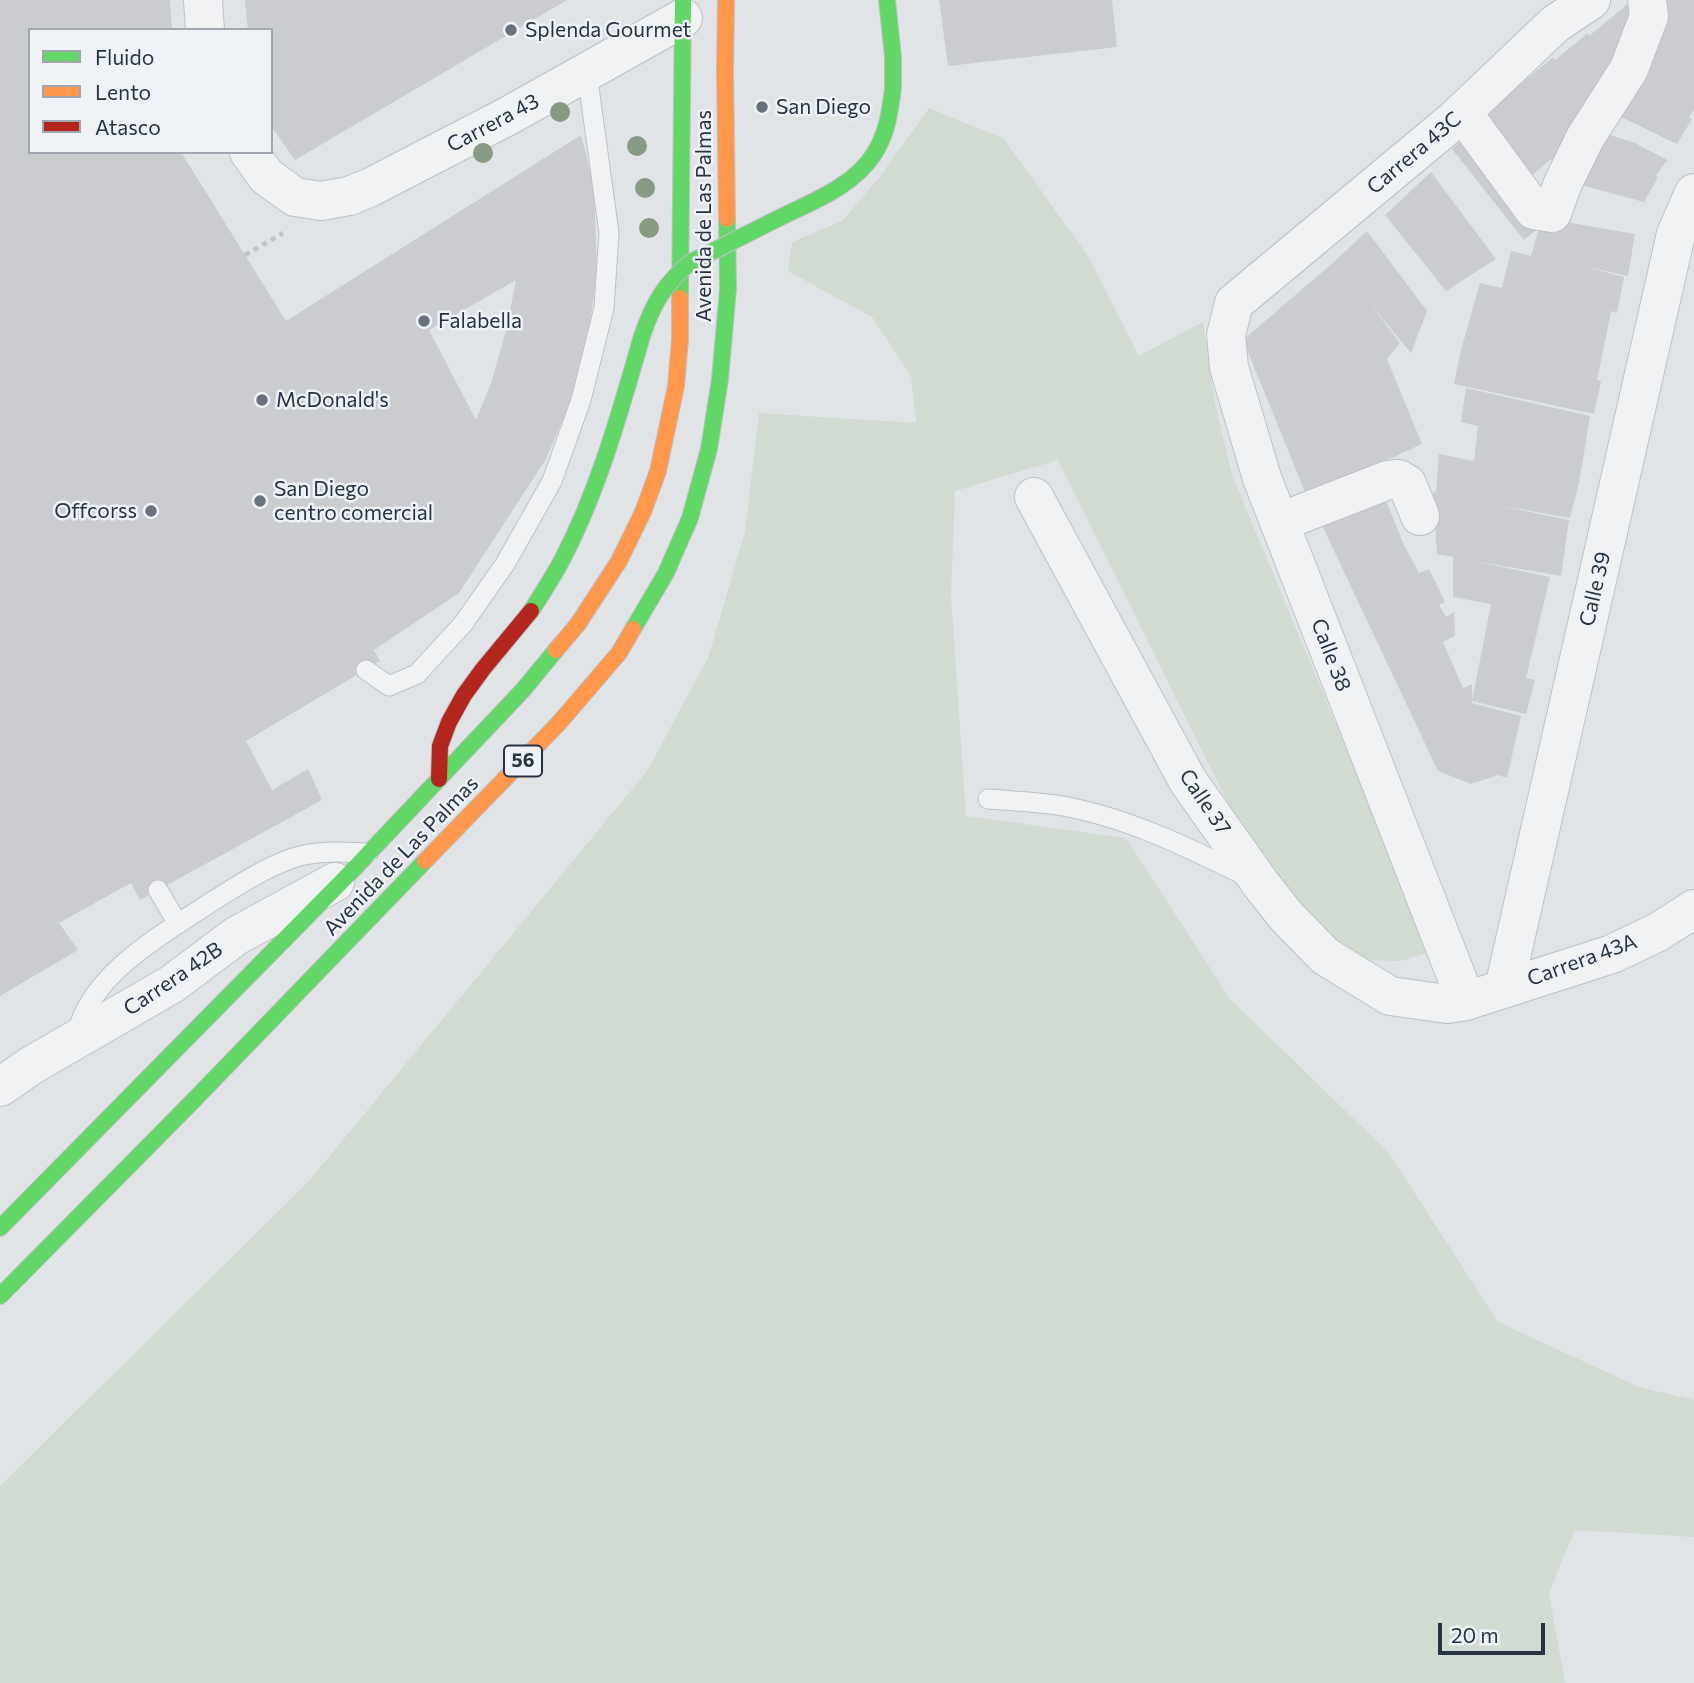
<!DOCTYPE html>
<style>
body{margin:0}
#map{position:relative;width:1694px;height:1683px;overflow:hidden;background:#e1e4e7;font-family:Commissioner,sans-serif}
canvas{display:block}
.legend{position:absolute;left:28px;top:28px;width:245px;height:126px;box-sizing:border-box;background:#eff3f7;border:2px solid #9fa6af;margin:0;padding:9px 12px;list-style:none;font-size:21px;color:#273342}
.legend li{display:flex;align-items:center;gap:14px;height:35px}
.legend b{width:35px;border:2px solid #9fa6af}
.scale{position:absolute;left:1438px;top:1623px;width:107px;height:32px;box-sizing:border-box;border:4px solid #273342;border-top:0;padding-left:9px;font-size:21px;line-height:24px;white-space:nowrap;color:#273342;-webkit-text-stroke:5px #eff3f7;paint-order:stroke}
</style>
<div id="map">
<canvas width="1694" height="1683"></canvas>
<ul class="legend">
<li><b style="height:9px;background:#63d668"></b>Fluido</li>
<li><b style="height:9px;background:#ff974d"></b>Lento</li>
<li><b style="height:9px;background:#b3261e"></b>Atasco</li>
</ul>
<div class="scale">20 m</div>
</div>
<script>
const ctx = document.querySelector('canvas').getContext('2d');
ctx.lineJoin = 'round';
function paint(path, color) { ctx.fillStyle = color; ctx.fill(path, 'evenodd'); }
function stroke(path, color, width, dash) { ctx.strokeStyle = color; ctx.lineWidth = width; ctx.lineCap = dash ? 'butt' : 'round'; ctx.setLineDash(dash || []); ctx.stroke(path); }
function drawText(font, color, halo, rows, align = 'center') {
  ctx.font = font + ' Commissioner,sans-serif'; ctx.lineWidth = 5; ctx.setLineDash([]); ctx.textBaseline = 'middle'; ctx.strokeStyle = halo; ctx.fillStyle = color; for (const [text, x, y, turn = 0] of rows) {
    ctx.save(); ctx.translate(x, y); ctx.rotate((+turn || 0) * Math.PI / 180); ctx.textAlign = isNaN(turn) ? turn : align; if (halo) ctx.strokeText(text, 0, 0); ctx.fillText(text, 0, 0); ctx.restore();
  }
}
const green = new Path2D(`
 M929 108 1004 139 1088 256 1139 356 1203 322 1215 403 1232 475 1431 952 1401 961 1367 960 1337 941 1299 906 1236 819 1058 460 955 491 951 596 966 816 1126 838 1230 999 1389 1153 1498 1322 1639 1387 1694 1400V1537L1575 1530 1549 1593 1565 1683H0V1486L309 1181 647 771 708 658 745 532 759 413 916 423 911 376 872 317 788 271 792 242 842 221 878 179Z`);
const building = new Path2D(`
 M0 0H170L172 30H30V152H181L286 321 581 135 594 187 597 271 584 369 546 459 459 593 374 650 380 661 246 741 272 790 308 769 322 800 140 900 131 883 59 923 78 950 0 996ZM516 280 506 331 491 383 476 420 429 330Z
 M245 0H567L295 160 271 126V30H248Z
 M939 0H1112L1117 47 948 66Z
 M1645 0 1558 166 1551 159 1526 181 1480 122 1503 99 1553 57 1555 60 1588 33 1589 36 1625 6Z
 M1656 0H1694V109L1689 118 1692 119 1677 144 1615 114Z
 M1601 132 1635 143 1667 160 1656 176 1658 177 1644 202 1581 185Z
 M1468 135 1539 228 1524 240 1452 149Z
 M1431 172 1496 259 1446 291 1385 215Z
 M1542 218 1635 234 1628 276 1582 266 1624 277 1617 313 1602 309 1611 312 1597 380 1601 381 1594 414 1454 384 1461 350 1480 283 1502 288 1511 251 1531 256Z
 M1367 231 1427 311 1411 353 1368 301 1400 343 1387 359 1422 444 1307 497 1243 340 1336 260Z
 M1466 388 1590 416 1579 483 1570 518 1497 505 1569 520 1561 576 1474 561 1550 577 1526 678 1535 680 1526 714 1472 701V703L1521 716 1507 778 1498 775 1471 784 1438 771 1321 523 1384 496 1404 545 1419 573 1429 569 1445 602 1439 605 1446 617 1454 612 1455 636 1443 642 1463 688 1472 684V701L1491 604 1453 597V557L1437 554 1433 491 1436 492 1439 454 1474 461 1478 426 1461 422Z`);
const path = new Path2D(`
 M245 255 283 233`);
const lane = new Path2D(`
 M366 670 389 686 417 674 463 624 505 564 552 481 581 400 604 308 609 233 587 73
 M988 799C1013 801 1039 802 1063 806 1128 818 1187 847 1246 876
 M158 890 178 924
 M77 1034C89 978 154 939 199 910 229 891 259 870 293 858 317 850 343 852 368 853`);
const street = new Path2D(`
 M203 0 205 30
 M1462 112 1534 210 1552 213 1563 183 1585 138 1629 69 1649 16 1647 0
 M249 152 266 176 295 197 321 201 349 196 369 188 508 116 683 18
 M1034 497 1188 781 1260 883 1286 916 1325 956 1390 996 1447 1004 1466 1001 1612 954 1658 932 1694 909
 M1280 522 1388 480 1399 479 1407 484 1420 516
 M1504 988 1676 234 1694 193
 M1466 1001 1262 478 1229 367 1226 335 1234 303 1454 120 1555 24 1591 0
 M0 1087 32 1065 172 984 236 936 335 882`);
const fast = new Path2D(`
 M887 0 893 57V88
 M680 298 683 0
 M531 611C542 594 553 577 562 560 599 489 620 412 642 336
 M633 629 666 573 690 518 709 449 720 379 728 289 727 219
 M0 1228 349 874 523 690 556 650
 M0 1296 193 1101 425 861`);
const slow = new Path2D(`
 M726 0 725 71 727 219
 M556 650 578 624 619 561 643 512 658 471 676 386 680 339V298
 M425 861 559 723 619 653 633 629`);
const jam = new Path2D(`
 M439 779 440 746 449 722 464 695 483 669 531 611`);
const fastBridge = new Path2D(`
 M642 336C653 304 664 284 691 262 720 248 749 233 777 219 811 202 853 187 874 154 887 134 890 112 893 88`);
const trees = [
 [560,112],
 [637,146],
 [483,153],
 [645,188],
 [649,228]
];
const markers = [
 [511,30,7,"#68717c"],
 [762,107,7,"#68717c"],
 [424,321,7,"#68717c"],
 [262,400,7,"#68717c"],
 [260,501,7,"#68717c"],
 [151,511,7,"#68717c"]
];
const shields = [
 [523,761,38]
];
const shieldNames = [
 ["56",523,761]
];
const poiNames = [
 ["Splenda Gourmet",525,30],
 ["San Diego",776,107],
 ["Falabella",438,321],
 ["McDonald's",276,400],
 ["San Diego",274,489],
 ["centro comercial",274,513],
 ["Offcorss",137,511,"right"]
];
const streetNames = [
 ["Carrera 43",493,123,-28],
 ["Carrera 43C",1414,153,-40],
 ["Avenida de Las Palmas",704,216,-90],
 ["Calle 39",1595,589,-77],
 ["Calle 38",1331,655,69],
 ["Calle 37",1205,802,56],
 ["Avenida de Las Palmas",401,856,-46],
 ["Carrera 43A",1582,960,-20],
 ["Carrera 42B",173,979,-34]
];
paint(green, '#d2dbd1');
paint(building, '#cacccf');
stroke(lane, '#bfc2c5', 21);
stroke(street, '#bfc2c5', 40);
stroke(fast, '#bdc1c5', 18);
stroke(slow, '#bdc1c5', 18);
stroke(jam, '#bdc1c5', 18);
stroke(path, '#c0c3c7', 4.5, [5, 5]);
stroke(lane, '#f1f2f3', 19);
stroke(street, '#f1f2f3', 38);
stroke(fast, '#63d668', 16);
stroke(slow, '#ff974d', 16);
stroke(jam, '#b3261e', 16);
stroke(fastBridge, '#bdc1c5', 18, []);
stroke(fastBridge, '#63d668', 16);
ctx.fillStyle = '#889a84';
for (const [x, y] of trees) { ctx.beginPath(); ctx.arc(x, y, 10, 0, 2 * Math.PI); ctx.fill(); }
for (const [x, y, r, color] of markers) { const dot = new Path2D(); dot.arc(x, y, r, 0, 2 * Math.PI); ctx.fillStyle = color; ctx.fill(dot); stroke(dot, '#eff3f7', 2.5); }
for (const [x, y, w] of shields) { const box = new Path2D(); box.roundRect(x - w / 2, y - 15.5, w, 31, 5); ctx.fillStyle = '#eff3f7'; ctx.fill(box); stroke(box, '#273342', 2); }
drawText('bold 19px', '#273342', null, shieldNames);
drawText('21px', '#273342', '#eff3f7', poiNames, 'left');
drawText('21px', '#273342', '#eff3f7', streetNames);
</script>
